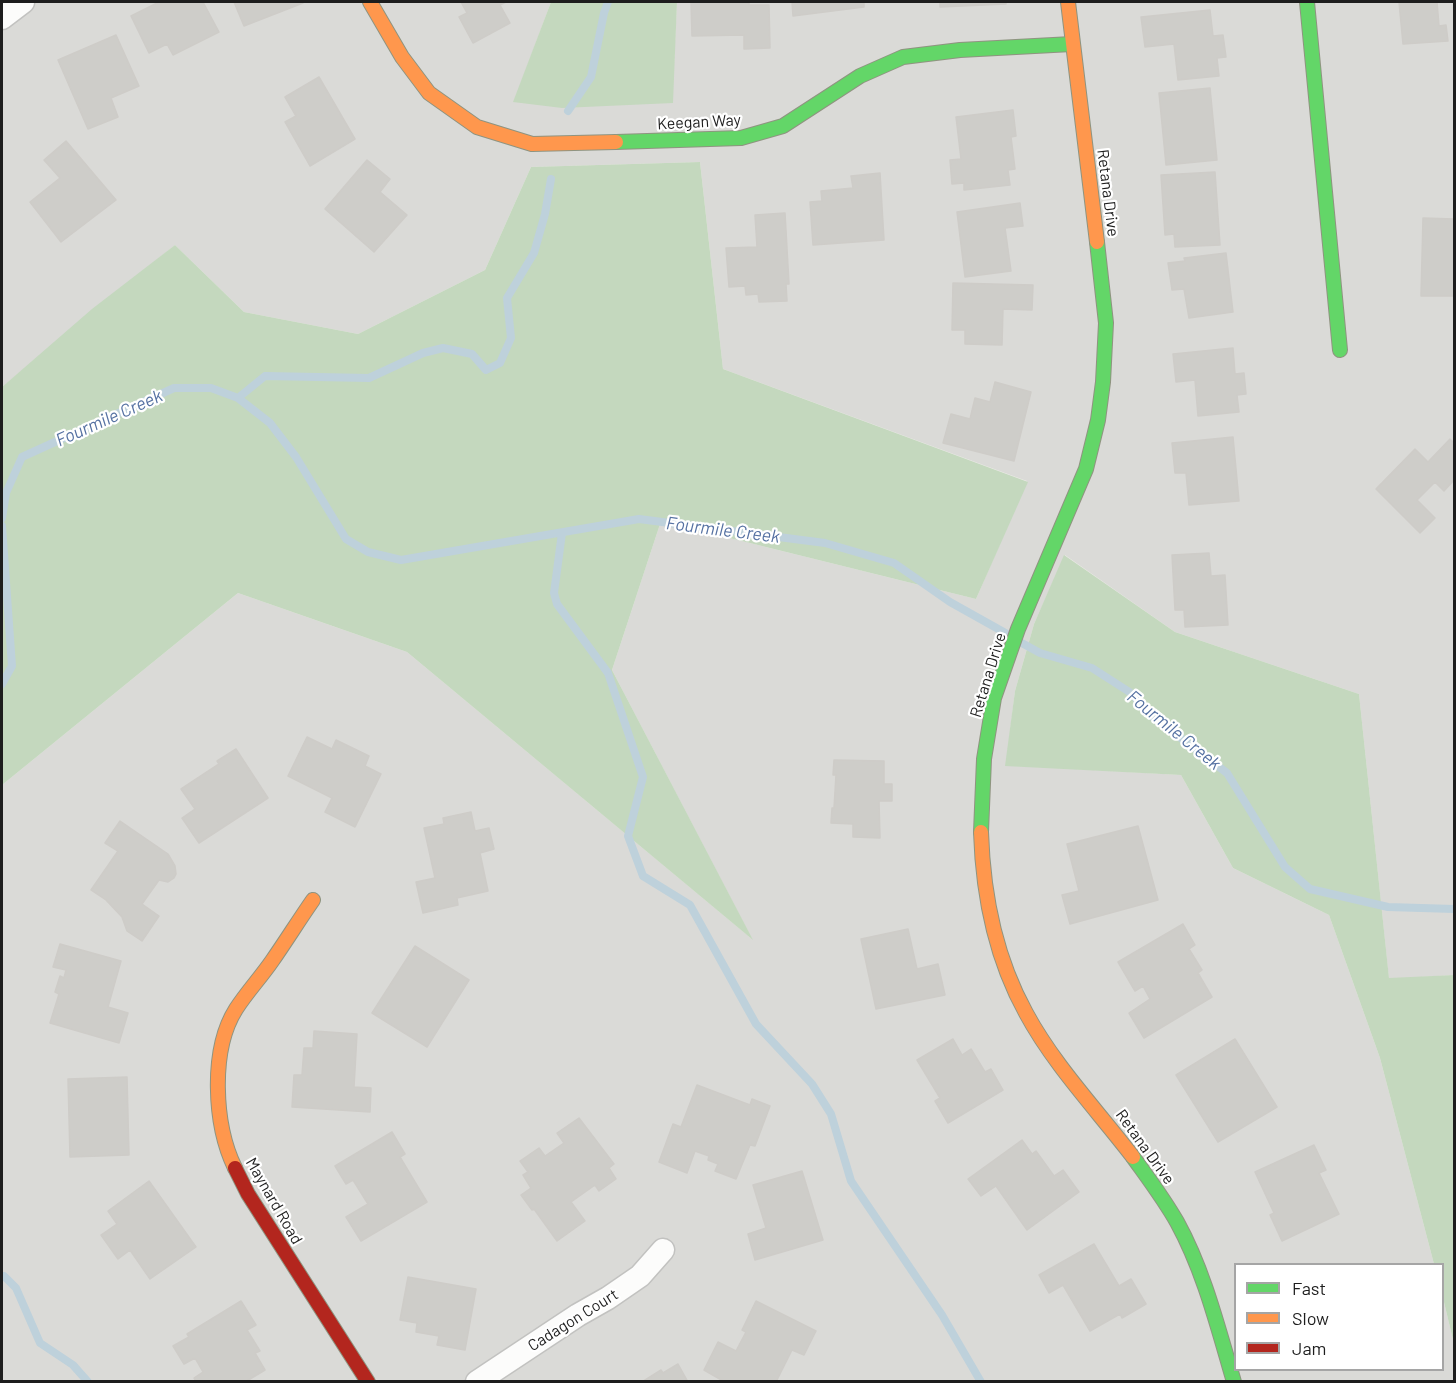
<!DOCTYPE html>
<style>
body{margin:0}
#map{position:relative;width:1456px;height:1383px;overflow:hidden;background:#ebebe6;font-family:Barlow,sans-serif}
canvas{display:block}
.frame{position:absolute;inset:0;border:3px solid #1d1d1d;pointer-events:none}
.legend{position:absolute;left:1234px;top:1263px;width:210px;height:108px;box-sizing:border-box;background:#fff;border:2px solid #a5a5a5;margin:0;padding:8px 10px;list-style:none;font-size:18px;color:#1d1d1d}
.legend li{display:flex;align-items:center;gap:12px;height:30px}
.legend b{width:30px;border:2px solid #a5a5a5}
</style>
<div id="map">
<canvas width="1456" height="1383"></canvas>
<div class="frame"></div>
<ul class="legend">
<li><b style="height:8px;background:#63d668"></b>Fast</li>
<li><b style="height:8px;background:#ff974d"></b>Slow</li>
<li><b style="height:8px;background:#b3261e"></b>Jam</li>
</ul>
</div>
<script>
const ctx = document.querySelector('canvas').getContext('2d');
ctx.lineJoin = 'round';
function paint(path, color) { ctx.fillStyle = color; ctx.fill(path, 'evenodd'); }
function stroke(path, color, width, dash) { ctx.strokeStyle = color; ctx.lineWidth = width; ctx.lineCap = dash ? 'butt' : 'round'; ctx.setLineDash(dash || []); ctx.stroke(path); }
function drawText(font, color, halo, rows, align = 'center') {
  ctx.font = font + ' Barlow,sans-serif'; ctx.lineWidth = 4.5; ctx.setLineDash([]); ctx.textBaseline = 'middle'; ctx.strokeStyle = halo; ctx.fillStyle = color; for (const [text, x, y, turn = 0] of rows) {
    ctx.save(); ctx.translate(x, y); ctx.rotate((+turn || 0) * Math.PI / 180); ctx.textAlign = isNaN(turn) ? turn : align; if (halo) ctx.strokeText(text, 0, 0); ctx.fillText(text, 0, 0); ctx.restore();
  }
}
const residential = new Path2D(`
 M2 2H551L514 102 672 103 677 2H1454V975L1389 979 1359 694 1175 632 1065 555 1034 624 1015 691 1006 765 1181 775 1233 868 1329 915 1380 1058 1434 1264H1236V1370H1442L1443 1298 1454 1344V1381H2V785L238 593 407 652 752 939 612 670 661 521 976 599 1027 481 723 369 700 162 531 167 485 270 358 334 244 312 175 245 2 387Z`);
const forest = new Path2D(`
 M551 2H677L673 103 562 108 513 102Z
 M700 162 723 369 1028 482 976 599 661 521 612 670 753 940 407 652 238 593 2 785V387L92 309 175 245 244 312 358 334 485 270 531 167Z
 M1064 555 1175 632 1359 694 1389 978 1454 975V1344L1443 1298 1442 1264H1434L1380 1058 1329 915 1233 868 1181 775 1005 766 1015 691 1034 624Z`);
const stream = new Path2D(`
 M568 111 591 77 604 13 608 2
 M238 398 265 376 369 378 423 353 443 348 472 354 486 370 500 363 511 338 507 298 534 253 545 214 551 179
 M2 518 6 493 22 457 174 388H211L238 398 270 423 296 457 346 539 368 552 401 560 639 519 825 543 894 563 950 602 1009 635
 M2 526 12 666 2 684
 M562 533 554 593 557 604 608 673 643 777 628 836 643 876 690 905 756 1024 812 1084 831 1114 851 1181 942 1315 981 1382
 M1020 642 1040 653 1092 668 1131 693 1153 717 1227 773 1285 867 1310 889 1388 907 1454 909
 M2 1276H4L16 1288 40 1343 73 1365 88 1382`);
const building = new Path2D(`
 M159 2H203L219 32 173 55 167 44 149 53 131 16Z
 M234 2H302L303 3 244 26Z
 M461 2H506L500 5 510 23 473 43 459 17 467 13Z
 M691 2H749V5H769L770 48 744 49V35L692 36Z
 M792 2H864V7L793 16Z
 M940 2H1006V4L940 7Z
 M1399 2H1437L1439 26 1446 25 1448 41 1403 44Z
 M1210 10 1213 36 1223 35 1226 57 1217 58 1219 76 1178 80 1174 44 1145 47 1141 17Z
 M116 35 139 86 111 98 118 117 88 129 58 60Z
 M319 77 355 139 310 166 285 122 296 116 285 97Z
 M1210 88 1217 160 1166 165 1159 93Z
 M1013 110 1016 136 1011 137 1015 169 1008 170 1010 185 964 190V183L952 184 950 160 961 159 956 117Z
 M66 141 116 200 61 242 30 202 60 178 44 160Z
 M367 160 390 179 380 192 407 215 374 252 325 209Z
 M1215 172 1220 245 1175 247 1174 234 1165 235 1161 175Z
 M880 173 884 240 813 245 810 202 822 201 821 191 853 188 851 176Z
 M1020 203 1023 226 1005 228 1011 271 965 277 957 212Z
 M785 213 789 284H786L787 301 759 302 758 294 746 295 745 286 729 287 726 248 757 247 755 215Z
 M1423 218 1454 219V296H1421Z
 M1226 253 1233 312 1189 318 1184 289 1172 290 1168 263 1185 261 1184 258Z
 M953 283 1033 285 1032 310 1003 309 1002 345 965 344V330H952Z
 M1233 348 1235 374 1244 373 1246 394 1237 395 1239 412 1198 416 1195 380 1176 382 1173 354Z
 M995 382 1031 392 1014 461 943 443 951 414 970 419 975 398 990 402Z
 M1233 437 1239 501 1189 505 1186 473H1175L1172 443Z
 M1450 439 1454 443V480L1444 491 1435 482 1417 500 1435 518 1420 533 1376 489 1415 449 1428 462Z
 M1209 553 1211 576 1225 575 1228 625 1185 627 1184 610H1175L1172 555Z
 M307 737 332 749 336 740 369 756 365 766 381 774 355 827 325 812 332 798 288 776Z
 M236 749 268 798 199 843 182 818 195 809 181 789 219 764 217 761Z
 M834 760 884 761V784H892V801H879L880 838 853 837V824L831 823 832 808H834L836 775H833Z
 M471 812 475 831 489 828 494 849 480 853 488 891 457 898 458 905 423 913 416 882 435 878 424 828 444 824 443 818Z
 M120 821 168 854 175 866 176 874 174 878 168 882 159 880 142 904 159 916 142 941 127 931 122 917 106 900 91 890 118 851 105 843Z
 M1138 826 1158 900 1070 924 1062 895 1079 891 1067 844Z
 M1183 924 1195 945 1189 949 1202 970 1198 973 1212 997 1144 1038 1129 1013 1150 999 1143 986 1135 991 1118 962Z
 M908 929 917 969 938 964 945 995 876 1009 861 939Z
 M60 944 121 961 108 1007 128 1013 119 1043 50 1023 59 994 55 992 60 976 64 978 66 970 53 967Z
 M415 946 469 980 427 1047 372 1013Z
 M314 1031 357 1034 354 1087 371 1088 370 1112 292 1107 294 1075H302L304 1048H313Z
 M953 1039 962 1055 971 1049 985 1072 991 1069 1003 1090 948 1123 935 1101 940 1098 917 1060Z
 M1235 1039 1277 1107 1218 1142 1176 1075Z
 M127 1077 129 1155 70 1157 68 1079Z
 M697 1085 750 1105 752 1099 770 1106 755 1146 750 1145 736 1179 715 1171 718 1164 708 1160 709 1156 695 1151 687 1173 659 1162 673 1124 681 1127Z
 M579 1118 614 1164 609 1168 616 1179 599 1191 595 1185 571 1202 585 1221 557 1241 534 1209 532 1210 521 1195 531 1188 523 1175 528 1172 520 1161 539 1148 545 1156 564 1143 557 1133Z
 M392 1132 405 1154 400 1157 427 1202 361 1241 346 1217 368 1204 353 1180 346 1184 335 1166Z
 M1022 1140 1032 1154 1036 1151 1054 1176 1063 1170 1079 1192 1027 1230 996 1186 981 1196 968 1179Z
 M1314 1145 1326 1170 1319 1173 1339 1214 1282 1241 1270 1215 1274 1213 1255 1172Z
 M802 1171 823 1240 755 1260 748 1234 766 1228 753 1185Z
 M149 1181 196 1247 150 1279 130 1250 118 1259 101 1235 117 1224 108 1211Z
 M1094 1244 1119 1286 1131 1279 1146 1304 1122 1318 1120 1314 1090 1331 1063 1285 1049 1293 1039 1275Z
 M408 1277 476 1289 465 1350 437 1345 439 1336 416 1332 417 1323 400 1320Z
 M241 1301 256 1325 247 1330 260 1351 255 1353 265 1370 245 1382H196L194 1378 203 1372 195 1358 184 1364 173 1346 189 1337 187 1334Z
 M756 1301 816 1331 804 1355 792 1350 776 1382H725L704 1370 718 1342 736 1351 746 1332 742 1330Z
 M678 1364 688 1382H642L661 1370 663 1373Z`);
const street = new Path2D(`
 M2 18 23 2
 M477 1382 578 1315 608 1298 640 1276 663 1250`);
const fast = new Path2D(`
 M1307 2 1340 350
 M616 142 741 138 783 126 860 76 903 57 960 50 1072 44
 M981 832 984 759 994 698 1018 629 1086 469 1098 420 1103 382 1106 323 1097 242
 M1133 1157C1148 1178 1164 1199 1177 1222 1204 1271 1218 1328 1234 1382`);
const slow = new Path2D(`
 M370 2 402 57 429 93 477 127 532 144 616 142
 M1068 2 1097 242
 M981 832C983 896 995 957 1026 1013 1054 1065 1097 1110 1133 1157
 M235 1168C214 1125 210 1050 236 1009 247 992 261 977 272 961 286 941 299 920 313 900`);
const jam = new Path2D(`
 M235 1168 248 1194 368 1382`);
const streetNames = [
 ["Keegan Way",699,122,-3],
 ["Retana Drive",1108,193,83],
 ["Retana Drive",988,675,-73],
 ["Retana Drive",1145,1147,54],
 ["Maynard Road",274,1201,60],
 ["Cadagon Court",573,1320,-32]
];
const waterNames = [
 ["Fourmile Creek",109,418,-24],
 ["Fourmile Creek",723,530,7],
 ["Fourmile Creek",1174,730,39]
];
paint(residential, '#dadad7');
paint(forest, '#c4d8be');
stroke(stream, '#bed1db', 8);
paint(building, '#cecdc9');
stroke(building, '#ceccc8', 1.5);
stroke(street, '#c2c2c0', 25);
stroke(fast, '#8f9480', 16);
stroke(slow, '#8f9480', 16);
stroke(jam, '#8f9480', 16);
stroke(street, '#fcfcfb', 22);
stroke(fast, '#63d668', 14);
stroke(slow, '#ff974d', 14);
stroke(jam, '#b3261e', 14);
drawText('16px', '#1d1d1d', '#fff', streetNames);
drawText('italic 18px', '#5571a2', '#fff', waterNames);
</script>
